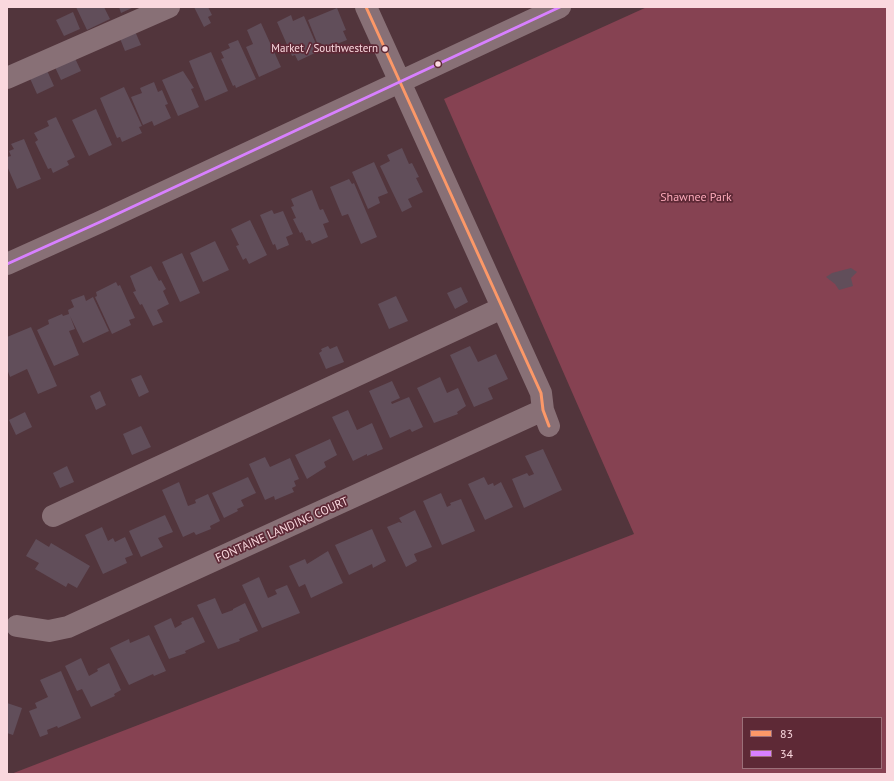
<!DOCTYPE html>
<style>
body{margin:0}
#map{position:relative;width:894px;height:781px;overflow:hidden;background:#52353c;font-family:"PT Sans",sans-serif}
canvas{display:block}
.frame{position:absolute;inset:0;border:8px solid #fad8de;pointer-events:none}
.legend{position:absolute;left:742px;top:717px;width:140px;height:52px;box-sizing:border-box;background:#5e2936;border:1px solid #9c6f79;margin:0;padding:5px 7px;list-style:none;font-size:12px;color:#fad8de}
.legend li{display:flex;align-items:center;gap:8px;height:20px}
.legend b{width:20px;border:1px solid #9c6f79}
</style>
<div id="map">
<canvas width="894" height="781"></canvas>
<div class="frame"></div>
<ul class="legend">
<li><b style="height:5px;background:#fc9868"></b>83</li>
<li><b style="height:5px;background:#d880ff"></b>34</li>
</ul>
</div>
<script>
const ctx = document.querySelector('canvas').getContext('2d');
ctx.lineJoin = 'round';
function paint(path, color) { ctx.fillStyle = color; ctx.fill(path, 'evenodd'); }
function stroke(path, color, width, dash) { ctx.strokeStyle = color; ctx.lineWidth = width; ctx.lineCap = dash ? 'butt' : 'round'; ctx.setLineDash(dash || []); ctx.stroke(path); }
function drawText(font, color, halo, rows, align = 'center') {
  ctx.font = font + ' "PT Sans",sans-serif'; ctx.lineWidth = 3.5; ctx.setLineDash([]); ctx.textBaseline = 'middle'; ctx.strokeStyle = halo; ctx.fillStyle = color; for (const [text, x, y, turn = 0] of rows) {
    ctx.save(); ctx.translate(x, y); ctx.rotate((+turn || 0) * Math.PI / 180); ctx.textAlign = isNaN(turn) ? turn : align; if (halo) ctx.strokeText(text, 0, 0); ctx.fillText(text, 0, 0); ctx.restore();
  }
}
const green = new Path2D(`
 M647 7H887V774H11L634 534 444 99ZM743 718H881V768H743Z`);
const building = new Path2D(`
 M76 7H104L110 19 87 30Z
 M119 7H134L121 13Z
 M194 7H208L212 15 208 17 211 23 204 27Z
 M337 8 346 30 343 31 347 40 324 49 321 43 318 45 308 20Z
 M73 12 80 29 64 36 56 20Z
 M291 15 293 21 304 16 319 51 298 61 295 55 292 56 277 22Z
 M261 23 281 67 259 77 246 47 253 44 247 30Z
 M134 29 141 45 125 51 119 36Z
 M238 40 256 79 236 88 235 85 233 86 221 59 224 58 221 52 230 48 228 44Z
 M211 52 228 91 205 101 189 61Z
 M73 54 81 71 61 80 53 63Z
 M45 66 54 86 37 94 28 74Z
 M183 71 194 88 191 89 199 107 178 116 162 80Z
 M154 82 158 92 162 90 168 104 165 105 171 118 154 126 152 121 143 125 131 97 142 93 140 88Z
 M124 87 142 126 139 127 142 133 122 142 120 137 117 138 100 98Z
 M96 109 112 145 89 156 72 120Z
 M56 117 75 157 67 161 69 165 53 173 51 168 48 169 35 142 38 140 34 133 49 126 47 121Z
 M24 139 41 179 17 189 7 166V157L11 156 9 151 14 149 11 144Z
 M402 148 409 164 412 163 419 177 416 178 423 192 408 199 412 207 402 212 380 166 390 161 387 155Z
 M374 162 388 193 378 197 380 203 368 209 352 172Z
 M349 179 352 184 354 183 377 237 361 244 348 214 342 216 330 187Z
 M312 190 319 208 320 210 323 209 329 222 323 224 328 237 312 244 310 240 306 241 302 232 300 233 293 219 296 218 291 207 294 206 291 199Z
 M272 210 274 214 283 211 293 234 286 237 289 245 277 250 275 244 273 245 260 215Z
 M250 220 267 255 249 264 246 258 243 260 236 246 239 245 231 229Z
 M215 241 229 270 203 282 190 253Z
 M182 253 200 293 180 302 162 262Z
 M151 266 159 281 161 280 166 289 163 291 169 304 157 310 163 322 153 326 142 304 140 305 133 292 136 291 130 276Z
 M851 268 857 272 851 278 853 286 839 290 835 284 826 277 832 273Z
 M116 282 118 286 120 285 135 318 129 320 131 325 112 334 95 297 97 296 96 292Z
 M461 287 468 302 455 309 447 293Z
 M84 295 86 301 93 297 109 331 83 343 70 316 75 329 69 331 79 355 54 366 37 330 49 324 48 320 62 314 63 316 69 314 68 310 74 307 71 300Z
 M396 296 408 321 389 329 378 304Z
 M31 327 57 386 38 394 27 369 10 377 7 369V337Z
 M328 346 330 349 337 346 344 362 326 369 319 353 322 351 321 349Z
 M470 346 478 362 496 354 508 379 488 388 493 399 474 407 450 355Z
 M141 375 149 392 139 397 131 379Z
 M440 377 447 393 458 388 466 406 457 412 458 414 434 423 417 388Z
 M392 381 400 398 391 402 392 404 409 397 423 427 412 432 410 429 390 438 369 391Z
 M100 391 106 405 96 410 90 396Z
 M348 410 357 430 372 423 383 449 367 456V454L353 461 332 417Z
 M25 412 32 427 16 435 9 420Z
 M141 426 151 447 132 455 123 434Z
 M330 439 337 455 324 462 326 467 307 479 295 455Z
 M543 449 562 490 524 508 512 479 527 473 529 476 534 474 525 456Z
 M265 457 270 467 290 458 299 479 294 481 296 486 292 488 294 492 275 500 274 496 265 500 249 464Z
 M67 466 74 482 60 488 53 473Z
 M248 477 256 493 241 500 244 506 237 509 238 511 224 518 212 493Z
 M484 477 488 485 493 483 494 486 501 482 513 507 485 520 468 484Z
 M179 482 188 506 196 503 195 500 208 494 220 521 210 526 211 529 196 535 194 532 183 537 162 490Z
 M441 493 447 507 451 505 450 503 461 499 475 531 442 545 423 501Z
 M415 510 432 547 414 554 417 561 406 567 387 527 399 522 402 523 399 518Z
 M165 515 173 532 158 538 163 547 141 557 129 531Z
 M102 527 108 541 113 538 115 542 125 537 133 555 125 558 127 563 103 574 85 535Z
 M372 529 386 561 373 568 372 564 349 575 335 545Z
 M36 539 49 547 51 543 90 566 77 588 68 583 66 587 35 569 39 563 26 556Z
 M328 551 343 583 311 598 305 584 299 587 289 566 305 559 307 564Z
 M259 577 268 598 277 594 275 590 287 585 300 613 262 628 242 585Z
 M215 598 222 614 233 610V611V609L245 603 258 631 239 639 240 641 218 649 197 605Z
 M193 617 205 642 185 651 186 653 169 659 154 626 171 618 175 628 182 624 181 622Z
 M149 635 166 671 154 676 153 674 129 685 110 648 129 639 130 643Z
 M81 658 89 676 98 671 97 669 109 663 121 690 114 694 115 696 91 707 82 689 77 691 65 666Z
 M61 671 81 718 58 728 57 726 47 730 48 734 40 737 29 711 37 708 35 703 48 697 40 680Z
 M7 703 22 708 13 735 7 733Z`);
const minor = new Path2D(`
 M366 7 541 393 543 410 549 426
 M7 78 169 7
 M7 264 100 222 560 7
 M53 516 502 308
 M17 626 49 631 68 627 543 410`);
const bus1 = new Path2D(`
 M366 7 541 393 543 410 549 426`);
const bus2 = new Path2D(`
 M7 264 100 222 560 7`);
const markers = [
 [385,49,3.5,"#fad8de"],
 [438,64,3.5,"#fad8de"]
];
const busNames = [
 ["Market / Southwestern",378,49]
];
const parkNames = [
 ["Shawnee Park",696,198]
];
const streetNames = [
 ["FONTAINE LANDING COURT",282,530,-24]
];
paint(green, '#864252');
paint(building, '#614e5a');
stroke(minor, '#887076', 22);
stroke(bus1, '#fc9868', 3);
stroke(bus2, '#d880ff', 3);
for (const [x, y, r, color] of markers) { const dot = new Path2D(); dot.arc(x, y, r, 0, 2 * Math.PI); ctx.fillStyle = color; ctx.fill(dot); stroke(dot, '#5e2936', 1.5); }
drawText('11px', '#fad8de', '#5e2936', busNames, 'right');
drawText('12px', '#fba9b9', '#5e2936', parkNames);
drawText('12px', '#fad8de', '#5e2936', streetNames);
</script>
